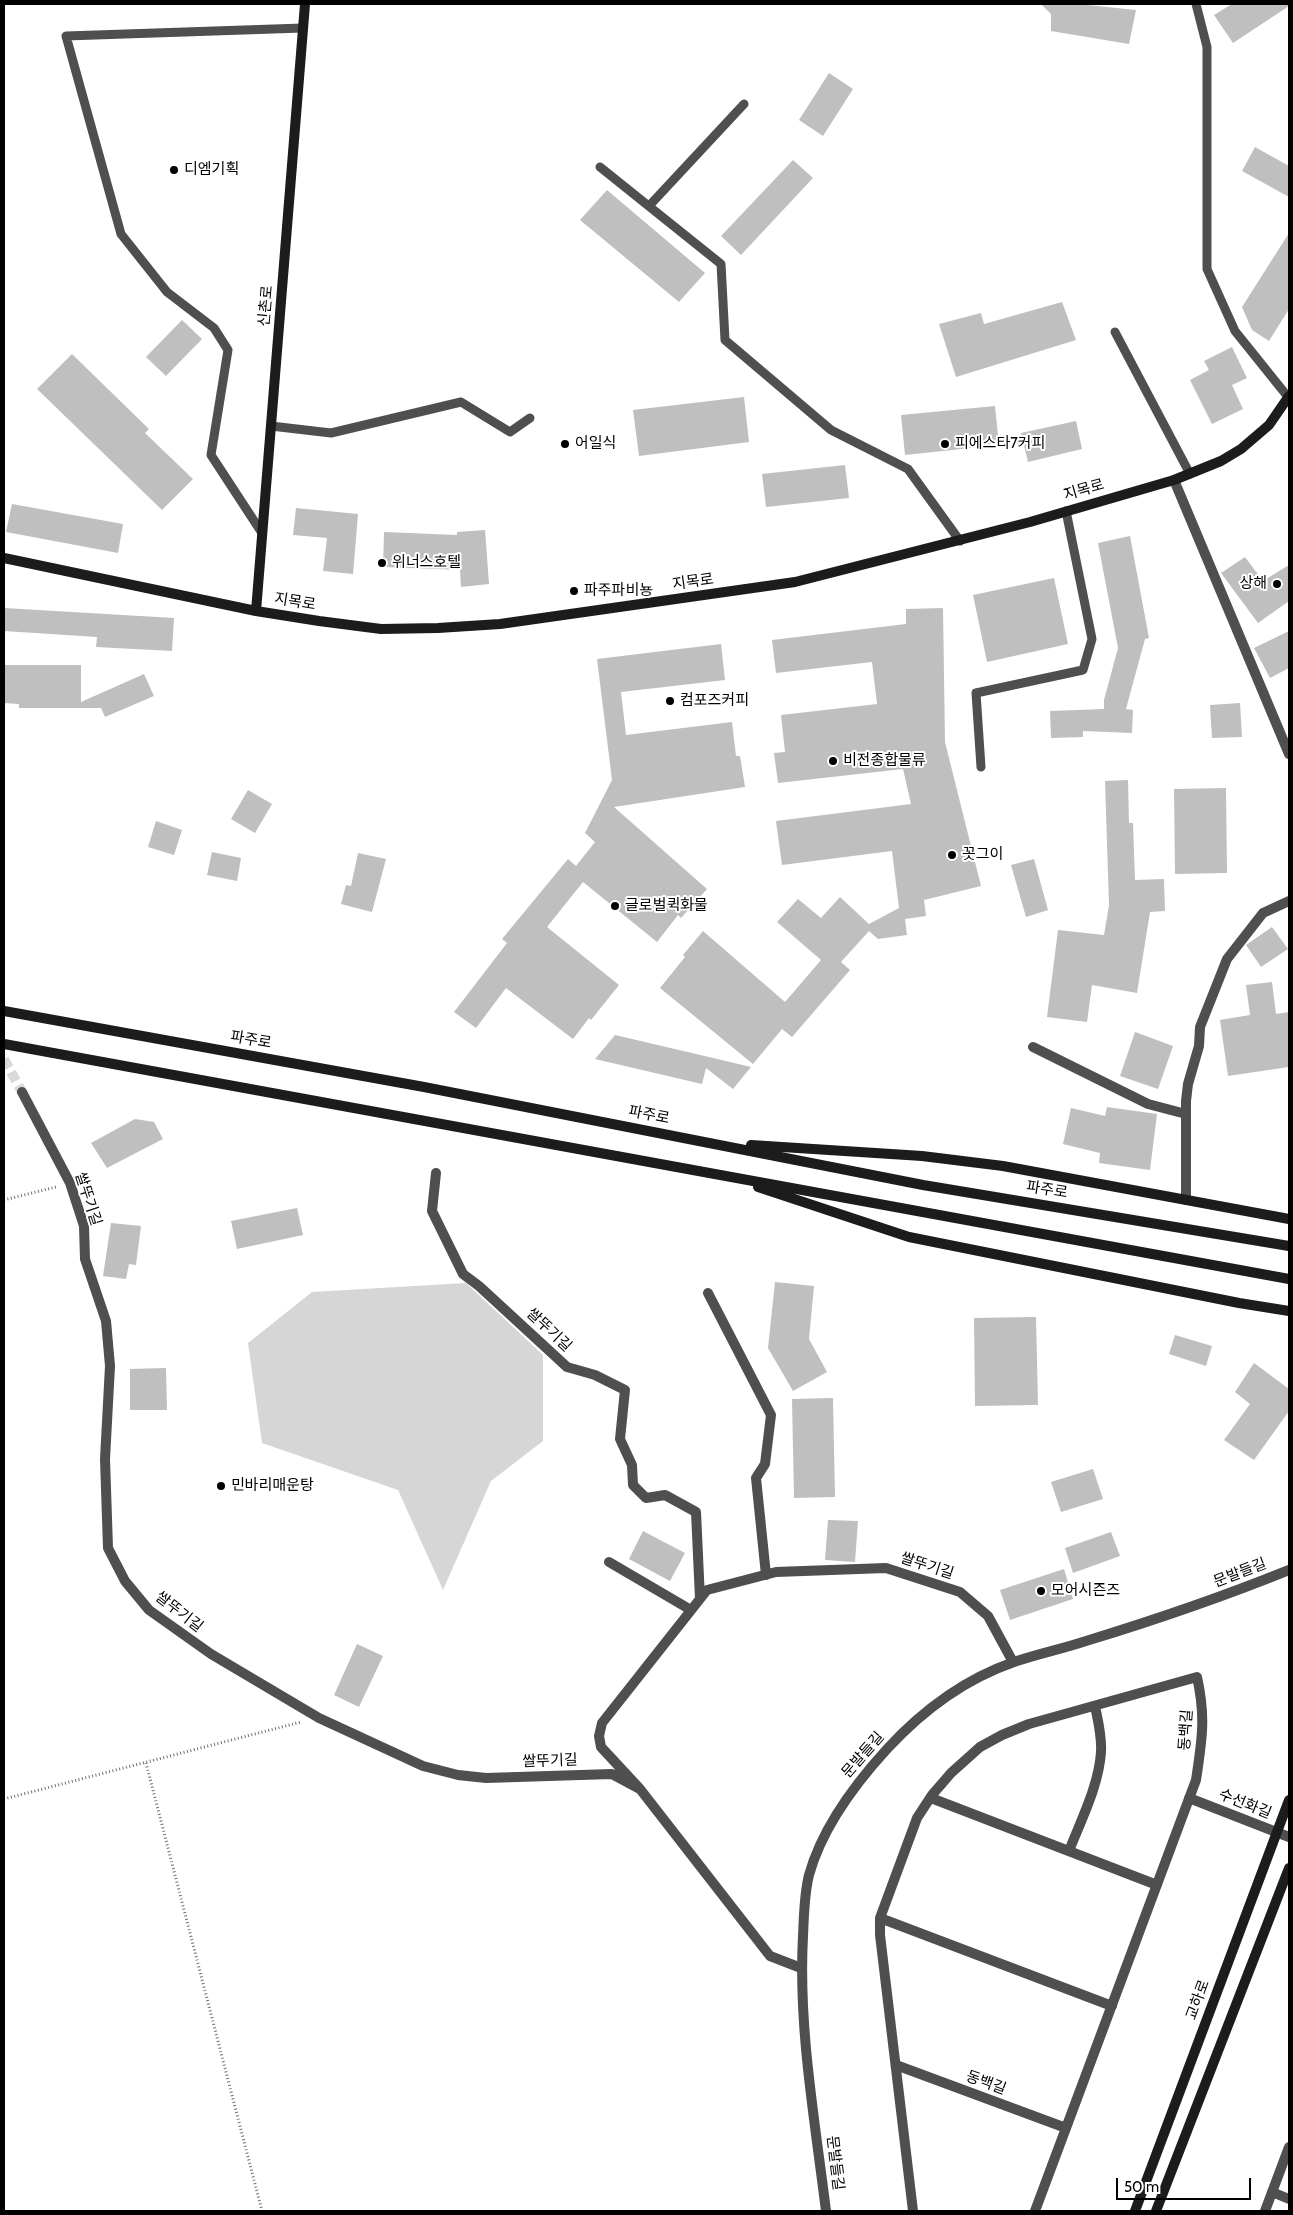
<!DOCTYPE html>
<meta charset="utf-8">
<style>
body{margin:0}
#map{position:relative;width:1293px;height:2215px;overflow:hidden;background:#fff;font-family:Cabin,sans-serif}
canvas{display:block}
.frame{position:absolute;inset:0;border:5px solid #000;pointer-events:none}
.scale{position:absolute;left:1116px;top:2178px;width:135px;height:22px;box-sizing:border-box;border:2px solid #000;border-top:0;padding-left:6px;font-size:15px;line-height:18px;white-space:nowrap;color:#000;-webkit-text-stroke:4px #fff;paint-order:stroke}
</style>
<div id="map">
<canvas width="1293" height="2215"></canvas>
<div class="frame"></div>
<div class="scale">50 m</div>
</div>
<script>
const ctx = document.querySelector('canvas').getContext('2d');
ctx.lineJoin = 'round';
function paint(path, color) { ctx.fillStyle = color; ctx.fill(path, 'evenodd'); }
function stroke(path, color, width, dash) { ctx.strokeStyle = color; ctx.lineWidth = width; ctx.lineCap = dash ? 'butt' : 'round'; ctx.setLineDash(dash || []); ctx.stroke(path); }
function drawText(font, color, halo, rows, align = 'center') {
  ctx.font = font + ' Cabin,"Noto Sans KR",sans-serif'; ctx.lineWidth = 4; ctx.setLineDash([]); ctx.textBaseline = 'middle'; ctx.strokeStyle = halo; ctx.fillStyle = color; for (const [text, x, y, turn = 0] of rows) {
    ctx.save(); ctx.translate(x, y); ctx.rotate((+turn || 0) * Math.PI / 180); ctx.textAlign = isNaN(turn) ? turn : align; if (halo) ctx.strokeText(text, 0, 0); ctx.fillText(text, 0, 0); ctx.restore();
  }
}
const green = new Path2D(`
 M466 1283 543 1355V1441L491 1481 443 1590 398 1490 262 1443 248 1343 312 1292Z`);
const building = new Path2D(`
 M1041 4H1078L1136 10 1129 44 1051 31V14Z
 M1232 4H1289V6L1233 43 1214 15Z
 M829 73 853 89 823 136 799 120Z
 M1255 147 1289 166V197L1242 171Z
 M793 160 813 178 741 255 721 236Z
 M607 190 705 273 679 302 580 220Z
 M1289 233V309L1269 341 1252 330 1242 307Z
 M1062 302 1076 340 956 377 939 324 981 313 984 324Z
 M182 320 202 339 166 376 146 357Z
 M1232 347 1247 378 1232 385 1243 409 1212 424 1190 380 1209 370 1204 361Z
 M72 354 149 429 145 433 193 479 162 510 37 389Z
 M744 397 749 442 639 456 633 410Z
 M995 406 999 445 905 455 901 415Z
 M1076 421 1082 449 1028 462 1021 433Z
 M845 465 849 498 766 507 762 474Z
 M12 504 123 524 118 553 6 532Z
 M296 508 358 514 353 574 323 571 327 538 293 535Z
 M485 530 489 584 461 587 460 570 383 567 384 532 457 535V532Z
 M1130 536 1149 638 1145 639 1126 709 1133 710 1132 733 1083 731V737L1051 738 1050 711 1104 709V700L1118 648 1098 543Z
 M1245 557 1263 581 1289 565V601L1258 623 1221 573Z
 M1054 578 1068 644 987 662 973 595Z
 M4 608 174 618 172 651 96 647 97 637 4 631Z
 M943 608 945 742 981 886 924 900 926 916 905 919 907 935 878 939 869 931 841 962 850 970 792 1037 782 1029 753 1064 660 988 685 957 683 955 703 931 785 1002 821 960 777 922 798 899 821 918 840 897 869 924 899 908 892 851 782 865 776 821 911 804 903 769 778 783 774 753 785 752 781 715 877 704 872 662 776 673 772 640 906 624V609Z
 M1289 631V668L1270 678 1254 648Z
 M721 644 725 680 621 692 626 735 732 722 736 756H740L745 787 614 807 707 889 681 918 678 915 657 942 583 882 547 927 619 985 591 1020 589 1018 573 1039 506 988 476 1028 454 1012 507 943 502 939 568 859 576 866 595 842 585 833 612 780 597 659Z
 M4 665H81V702L144 674 154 696 105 717 101 708H19V704L4 703Z
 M1240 703 1242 737 1212 738 1210 705Z
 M1128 780 1129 823H1133L1135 880 1164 879 1165 911 1150 912 1137 993 1092 985 1087 1022 1047 1017 1058 930 1104 935 1109 905 1105 781Z
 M1226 788 1227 873 1175 874 1174 789Z
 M248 790 272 804 255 833 231 819Z
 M156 821 182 830 174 855 148 847Z
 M212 852 241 858 237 881 207 875Z
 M358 853 386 859 372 912 341 904 346 885 351 886Z
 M1034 859 1048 910 1026 917 1011 865Z
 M1272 927 1288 949 1261 967 1246 945Z
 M1272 982 1276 1014 1289 1012V1067L1228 1076 1220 1020 1250 1015 1246 985Z
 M1135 1032 1173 1046 1158 1089 1120 1076Z
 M615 1035 709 1057 751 1067 733 1089 706 1068 702 1084 595 1059Z
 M1107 1107 1157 1114 1150 1170 1099 1163 1100 1153 1063 1144 1071 1108 1105 1116Z
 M135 1119 154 1122 163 1139 107 1168 91 1143Z
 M297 1208 303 1235 237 1249 231 1221Z
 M111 1223 141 1226 136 1265 129 1264 126 1279 103 1276Z
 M775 1282 814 1286 809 1339 827 1372 793 1391 768 1348Z
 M1036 1317 1038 1405 975 1406 974 1318Z
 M1175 1335 1212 1346 1206 1366 1169 1354Z
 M1254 1363 1289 1389V1411L1254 1460 1224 1440 1250 1404 1235 1392Z
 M166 1368 167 1410H130V1369Z
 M833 1398 835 1497 794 1498 792 1399Z
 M1093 1469 1103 1499 1061 1512 1051 1482Z
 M828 1520 858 1521 855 1562 825 1560Z
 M643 1531 685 1553 670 1581 629 1559Z
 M1111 1532 1120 1556 1073 1573 1065 1548Z
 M1064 1569 1073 1599 1010 1620 1000 1590Z
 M357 1644 383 1656 359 1707 334 1695Z`);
const streetTunnel = new Path2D(`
 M4 1059 22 1092`);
const path = new Path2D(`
 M4 1200 56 1187
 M146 1763 262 2211
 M4 1799 301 1722`);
const lane = new Path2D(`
 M1196 4 1207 47V269L1235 331 1288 397
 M600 167 721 264 725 340 831 430 908 469 960 541
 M649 206 744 104
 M1115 332 1190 474
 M271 426 331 433 461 402 510 432 530 418
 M262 533 211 455 228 350 214 328 167 292 121 234 66 36 303 28
 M981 767 976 693 1083 670 1092 639 1066 511`);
const street = new Path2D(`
 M1174 480 1289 754
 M1033 1047 1148 1104 1186 1114
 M22 1092 70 1183 84 1226 85 1259 106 1321 110 1366 105 1459 108 1548 125 1581 149 1610 211 1654 319 1718 423 1766 458 1775 486 1778 612 1774 640 1789
 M436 1173 432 1211 463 1274 479 1286 567 1367 595 1375 625 1390 620 1439 632 1465 633 1485 646 1498 665 1495 696 1512 700 1599
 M1186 1200V1101L1188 1084 1199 1046 1200 1027 1227 959 1263 913 1289 901
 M708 1293 771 1415 765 1464 756 1478 766 1575
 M609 1562 691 1610
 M931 1798 1157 1885
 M1189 1798 1289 1837
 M1069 1851C1081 1820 1099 1785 1101 1752 1102 1736 1098 1721 1095 1706
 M880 1918 1112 2006
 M801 1968 770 1956 640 1789 601 1747 599 1736 602 1723 707 1590 776 1572 886 1568 960 1592 988 1616 1013 1662
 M896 2065 1066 2128
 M1272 2192 1289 2199
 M826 2211C815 2121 798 2027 803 1936 804 1916 804 1895 809 1875 822 1828 855 1784 887 1749 922 1711 965 1679 1014 1662 1037 1654 1062 1649 1086 1641 1155 1620 1222 1597 1289 1570
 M913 2211 880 1935V1918L917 1818 932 1795 951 1773 980 1747 1002 1735 1029 1724 1197 1677C1206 1717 1202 1740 1196 1780L1035 2211
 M1265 2211 1289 2147`);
const secondary = new Path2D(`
 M4 558 256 611 319 621 381 629 438 628 500 624 795 582 1030 522 1174 480 1221 461 1241 449 1269 425 1289 396
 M256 611 305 4
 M4 1011 424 1087 923 1185 1289 1246
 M4 1044 1289 1279
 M751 1145 922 1156 1003 1166 1289 1219
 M758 1187 909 1237 1239 1303 1289 1311
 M1135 2211 1289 1800
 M1156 2211 1289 1868`);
const markers = [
 [174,170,5,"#000"],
 [565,444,5,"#000"],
 [945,444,5,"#000"],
 [382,563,5,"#000"],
 [1277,584,5,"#000"],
 [574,591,5,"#000"],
 [670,701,5,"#000"],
 [833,761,5,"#000"],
 [952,855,5,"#000"],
 [615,906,5,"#000"],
 [221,1486,5,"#000"],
 [1041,1591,5,"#000"]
];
const poiNames = [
 ["디엠기획",184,170],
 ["어일식",575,444],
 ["피에스타7커피",955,444],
 ["위너스호텔",392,563],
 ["상해",1267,584,"right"],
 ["파주파비뇽",584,591],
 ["컴포즈커피",680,701],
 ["비전종합물류",843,761],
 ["꼿그이",962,855],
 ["글로벌퀵화물",625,906],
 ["민바리매운탕",231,1486],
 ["모어시즌즈",1051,1591]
];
const streetNames = [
 ["신촌로",266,306,-85],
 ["지목로",1084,490,-16],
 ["지목로",693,582,-8],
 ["지목로",295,602,9],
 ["파주로",251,1040,10],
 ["파주로",649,1115,11],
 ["파주로",1047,1190,9],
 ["쌀뚜기길",88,1199,72],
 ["쌀뚜기길",549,1330,43],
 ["쌀뚜기길",927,1566,18],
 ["문발들길",1240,1573,-21],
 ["쌀뚜기길",179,1612,38],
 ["동백길",1186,1730,-86],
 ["문발들길",863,1755,-49],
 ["쌀뚜기길",550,1761,-2],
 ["수선화길",1245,1804,22],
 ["교하로",1198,2000,-70],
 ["동백길",986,2083,20],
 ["문발들길",835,2163,83]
];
paint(green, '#d6d6d6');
paint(building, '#bfbfbf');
stroke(streetTunnel, '#d9d9d9', 10, [10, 5]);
stroke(path, '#717171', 3, [1, 2.5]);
stroke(lane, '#4f4f4f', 9);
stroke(street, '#4f4f4f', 10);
stroke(secondary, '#1c1c1c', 10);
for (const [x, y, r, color] of markers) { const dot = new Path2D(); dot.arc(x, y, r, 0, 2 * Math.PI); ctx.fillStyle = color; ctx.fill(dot); stroke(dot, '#fff', 2); }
drawText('15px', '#000', '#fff', poiNames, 'left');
drawText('15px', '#000', '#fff', streetNames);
</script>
